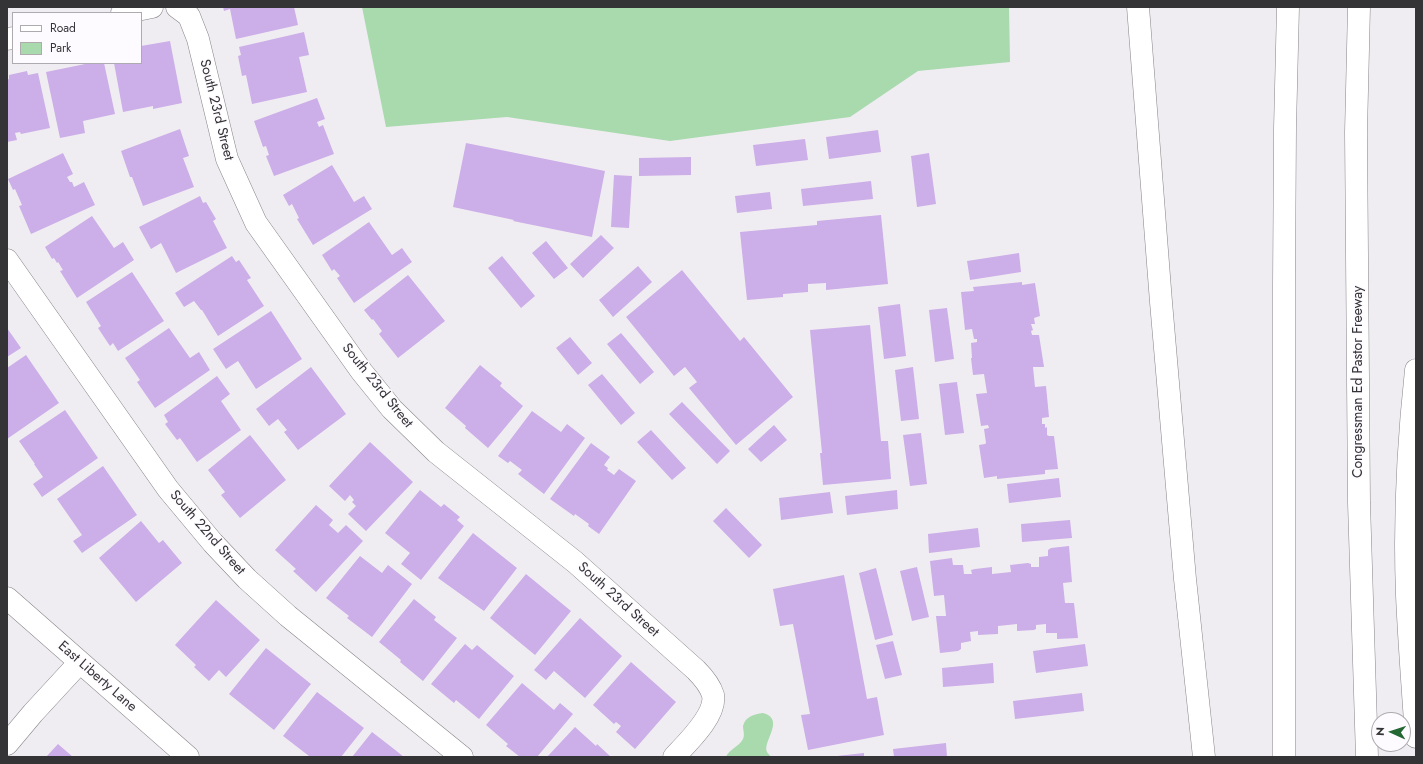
<!DOCTYPE html>
<style>
body{margin:0}
#map{position:relative;width:1423px;height:764px;overflow:hidden;background:#f0edf2;font-family:Jost,sans-serif}
canvas{display:block}
.frame{position:absolute;inset:0;border:8px solid #343335;pointer-events:none}
.legend{position:absolute;left:12px;top:12px;width:130px;height:52px;box-sizing:border-box;background:#fdfbff;border:1px solid #adabae;margin:0;padding:5px 7px;list-style:none;font-size:12px;color:#343335}
.legend li{display:flex;align-items:center;gap:8px;height:20px}
.legend b{width:20px;border:1px solid #adabae}
.north{position:absolute;left:1371px;top:712px;width:40px;height:40px;box-sizing:border-box;background:#fdfbff;border:1px solid #adabae;border-radius:50%;rotate:273deg;font-size:11px;font-weight:700;line-height:16px;text-align:center;color:#343335}
.north::after{content:'';display:block;margin:auto;width:14px;height:18px;background:#236732;clip-path:polygon(50% 0,100% 100%,50% 72%,0 100%)}
</style>
<div id="map">
<canvas width="1423" height="764"></canvas>
<div class="frame"></div>
<ul class="legend">
<li><b style="height:5px;background:#fff"></b>Road</li>
<li><b style="height:11px;background:#a8daad"></b>Park</li>
</ul>
<div class="north">N</div>
</div>
<script>
const ctx = document.querySelector('canvas').getContext('2d');
ctx.lineJoin = 'round';
function paint(path, color) { ctx.fillStyle = color; ctx.fill(path, 'evenodd'); }
function stroke(path, color, width, dash) { ctx.strokeStyle = color; ctx.lineWidth = width; ctx.lineCap = dash ? 'butt' : 'round'; ctx.setLineDash(dash || []); ctx.stroke(path); }
function drawText(font, color, halo, rows, align = 'center') {
  ctx.font = font + ' Jost,sans-serif'; ctx.lineWidth = 3; ctx.setLineDash([]); ctx.textBaseline = 'middle'; ctx.strokeStyle = halo; ctx.fillStyle = color; for (const [text, x, y, turn = 0] of rows) {
    ctx.save(); ctx.translate(x, y); ctx.rotate((+turn || 0) * Math.PI / 180); ctx.textAlign = isNaN(turn) ? turn : align; if (halo) ctx.strokeText(text, 0, 0); ctx.fillText(text, 0, 0); ctx.restore();
  }
}
const green = new Path2D(`
 M362 7H1009L1010 62 918 71 850 117 670 141 507 117 386 127Z
 M763 713C786 719 762 742 767 752 768 754 770 755 771 757H726C729 749 739 747 743 739 745 735 743 730 743 726 745 717 754 714 763 713Z`);
const building = new Path2D(`
 M223 7H294L298 25 236 39 230 9 224 11Z
 M304 32 309 55 299 57 307 92 252 104 246 75 242 76 238 56 241 55 239 47Z
 M170 41 182 103 153 109V106L123 112 114 63H141V46Z
 M90 63H104L115 114 83 121 85 133 60 138 46 72Z
 M27 71 28 75 38 73 50 128 21 134 20 132 15 133 17 140 7 142V80L9 79V75Z
 M317 98 325 119 317 122 319 127 323 125 334 154 274 176 266 156 269 155 266 146 263 147 254 121Z
 M180 129 189 156 183 158 194 187 143 206 132 177H130L121 151Z
 M878 130 881 152 829 159 826 137Z
 M805 139 808 160 756 166 753 145Z
 M466 143 605 171 592 237 513 221 514 220 453 207Z
 M63 153 73 174 67 177 70 182H72L74 187 84 182 95 205 31 234 19 206 22 205 15 189 13 190 8 179Z
 M929 153 936 204 917 207 911 156Z
 M691 157V175L639 176V158Z
 M332 165 354 202 364 196 372 209 313 245 297 219 299 218 292 204 289 206 283 195Z
 M614 175 632 176 629 228 611 227Z
 M871 181 873 199 803 206 801 189Z
 M770 192 772 209 737 213 735 196Z
 M200 196 203 203 206 202 216 219 213 221 227 248 176 273 161 243 151 249 139 227Z
 M881 215 888 284 826 290V283L808 284V292L783 294V297L747 300 740 232 817 225V221Z
 M92 216 114 248 123 242 134 260 77 298 60 271 63 270 58 262 57 263 54 258 52 259 45 247Z
 M369 222 392 255 402 248 412 262 354 303 337 278 340 276 334 269 332 271 322 255Z
 M601 235 614 248 583 278 570 264Z
 M546 241 568 268 554 279 532 253Z
 M1019 253 1021 272 970 280 967 261Z
 M232 256 236 262 239 260 251 278 247 280 264 306 218 336 202 310H201L194 301 184 307 175 293Z
 M502 256 535 296 521 308 488 268Z
 M638 266 652 282 613 317 599 300Z
 M682 270 740 341 744 337 793 397 736 445 689 388 697 382 685 367 674 376 626 317Z
 M132 272 164 321 118 351 113 343 110 346 98 328 101 326 86 302Z
 M408 275 445 321 398 358 379 334 382 331 373 319 372 320 364 310Z
 M1022 282V285L1035 283 1040 316 1034 318 1035 324H1031L1033 330 1031 331 1032 335H1039L1044 367H1033L1035 387 1046 386 1049 417 1042 418V424H1045V428L1047 427V435L1049 436H1054L1058 469 1045 470V474L997 479V476L984 478 979 445 985 444 986 443 984 429 989 428 988 425 981 426 976 394 987 393 984 374 973 375 971 358H972L971 343 977 342V339H974L972 329 965 330 961 292 974 291 973 287Z
 M900 304 906 356 884 359 878 307Z
 M947 308 954 359 935 362 929 310Z
 M271 311 302 359 256 389 238 361 226 369 213 349Z
 M870 325 881 441H888L891 479 823 485 820 453H822L810 330Z
 M7 328 21 348 7 357Z
 M169 328 190 358 199 352 210 370 155 408 137 382 140 380 125 358Z
 M621 333 654 372 640 384 607 344Z
 M570 337 592 363 578 375 556 348Z
 M26 355 59 403 7 439V368Z
 M480 365 502 383 500 386 523 406 488 448 465 428 466 426 445 408Z
 M311 367 346 414 298 450 284 432 287 430 278 419 269 426 256 409Z
 M913 367 919 419 901 421 895 370Z
 M602 374 635 413 621 425 588 385Z
 M217 376 230 394 221 401 241 430 197 462 180 438 177 440 165 424 168 422 164 415Z
 M957 382 964 433 945 435 939 384Z
 M682 402 730 451 717 464 669 414Z
 M65 410 98 458 42 497 33 484 43 477 34 464H35L19 441Z
 M532 411 561 432 567 424 585 438 544 494 518 474 522 470 510 461 508 463 498 456Z
 M774 425 787 440 761 462 748 449Z
 M651 430 686 468 672 480 637 442Z
 M921 433 927 484 910 486 903 435Z
 M250 435 286 480 240 518 221 495 225 492 208 470Z
 M370 442 413 482 366 531 348 514 356 506 352 502 354 500 350 495 345 501 329 486Z
 M591 443 610 457 604 465 608 468 607 470 614 475 619 469 636 481 599 534 588 526 589 524 575 514 574 516 550 499Z
 M103 466 137 515 82 553 73 541 82 535 57 499Z
 M1059 478 1061 497 1009 503 1007 484Z
 M420 490 441 507 444 504 460 517 457 520 464 526 421 580 401 564 410 553 385 533Z
 M897 490 898 509 847 515 845 496Z
 M830 492 833 513 781 520 779 498Z
 M316 505 333 520 329 525 338 533 346 525 363 541 316 592 293 571 296 569 275 550Z
 M726 508 762 545 749 558 713 521Z
 M1070 520 1072 538 1022 542 1021 524Z
 M141 521 159 543 163 540 182 563 136 602 99 558Z
 M978 528 980 547 929 553 928 534Z
 M473 533 517 568 484 611 438 578Z
 M1069 546 1072 582 1063 583 1065 603H1074L1078 638 1057 639V633H1046V624L1036 625V629L1034 630 1017 631V624L998 626V634L978 635V631L970 632 971 641 961 643V649L958 651 940 653 936 616H946L944 595 934 596 930 561 952 558 953 565H963L964 574H972L971 570 975 569 992 567V574L1011 572 1010 565 1028 563 1031 564V567H1039V557L1048 556V550L1051 548Z
 M360 556 382 573 388 565 412 584 372 637 347 618 349 616 326 598Z
 M917 567 929 617 912 621 900 571Z
 M876 568 893 635 875 640 859 573Z
 M526 574 571 611 535 655 490 618Z
 M844 575 867 699 877 697 884 735 808 750 801 715 810 714 793 624 780 626 773 589Z
 M414 599 436 617 434 620 457 638 423 681 400 662 401 660 379 642Z
 M216 600 260 640 226 677 219 670 209 681 194 667 196 665 175 645Z
 M580 618 622 656 585 698 554 671 546 680 534 670Z
 M893 641 902 675 885 679 876 645Z
 M465 644 472 650 477 645 514 676 479 719 456 700 454 703 431 684Z
 M1085 644 1088 666 1036 673 1033 651Z
 M266 648 311 684 274 730 229 694Z
 M631 662 676 702 635 749 616 732 621 726 616 722 614 724 593 705Z
 M993 663 994 683 943 687 942 668Z
 M522 683 554 710 560 703 573 714 537 757H520L506 746 508 744 486 725Z
 M317 692 364 728 341 757H309V756L283 736Z
 M1082 693 1084 711 1015 719 1013 701Z
 M575 727 596 746 597 744 611 757H547Z
 M372 732 394 749 404 757H352Z
 M946 743 947 757H894L893 749Z
 M58 744 73 757H46Z
 M864 753V757H837V756Z`);
const minor = new Path2D(`
 M177 7 189 16 198 39 227 159 256 223 362 372 392 409 436 452 575 562 696 670C703 677 710 685 713 695 717 715 687 743 674 757
 M122 13 152 7
 M7 39 13 38
 M7 260 168 489 213 543 247 579 288 616 462 757
 M7 598 188 757
 M7 744 33 713 80 662`);
const highway = new Path2D(`
 M1138 7 1161 302 1185 579 1204 757
 M1359 7 1356 132 1359 503 1367 757
 M1416 370C1408 444 1404 520 1407 595 1409 642 1413 690 1416 737
 M1284 757V285L1285 128 1288 7`);
const streetNames = [
 ["South 23rd Street",216,110,76],
 ["Congressman Ed Pastor Freeway",1359,382,-90],
 ["South 23rd Street",377,386,51],
 ["South 22nd Street",207,533,49],
 ["South 23rd Street",618,600,42],
 ["East Liberty Lane",97,677,41]
];
paint(green, '#a8daad');
paint(building, '#ccaee8');
stroke(minor, '#878489', 23);
stroke(highway, '#878489', 23);
stroke(minor, '#fff', 22);
stroke(highway, '#fff', 22);
drawText('14px', '#343335', '#fdfbff', streetNames);
</script>
